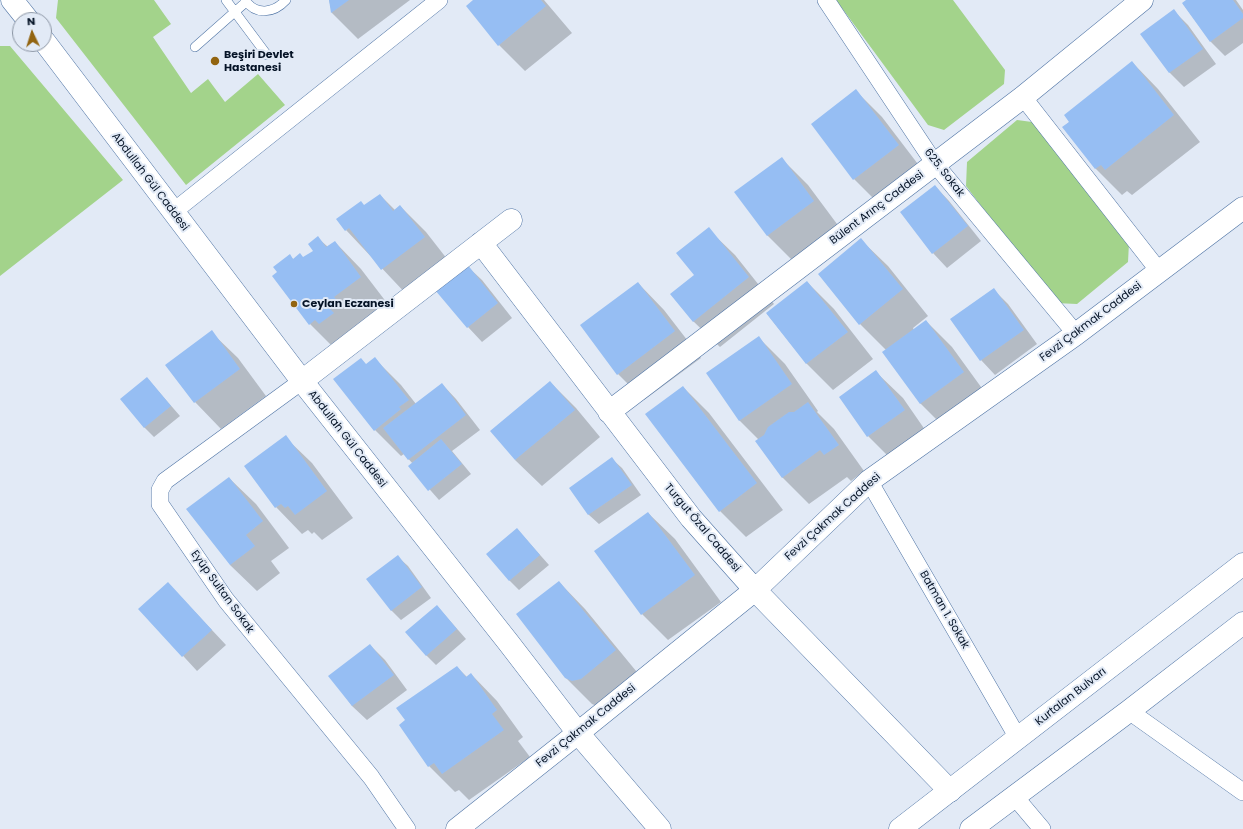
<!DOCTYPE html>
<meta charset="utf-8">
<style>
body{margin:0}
#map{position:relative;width:1243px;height:829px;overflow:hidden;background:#e2eaf6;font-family:Poppins,sans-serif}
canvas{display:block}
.north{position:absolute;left:12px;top:12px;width:40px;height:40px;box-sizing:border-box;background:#e2eaf6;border:1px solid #8a94a3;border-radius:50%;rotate:356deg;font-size:11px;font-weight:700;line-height:16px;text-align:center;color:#051326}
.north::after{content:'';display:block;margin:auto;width:14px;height:18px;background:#926410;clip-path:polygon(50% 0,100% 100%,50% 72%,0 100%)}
</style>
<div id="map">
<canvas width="1243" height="829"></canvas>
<div class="north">N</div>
</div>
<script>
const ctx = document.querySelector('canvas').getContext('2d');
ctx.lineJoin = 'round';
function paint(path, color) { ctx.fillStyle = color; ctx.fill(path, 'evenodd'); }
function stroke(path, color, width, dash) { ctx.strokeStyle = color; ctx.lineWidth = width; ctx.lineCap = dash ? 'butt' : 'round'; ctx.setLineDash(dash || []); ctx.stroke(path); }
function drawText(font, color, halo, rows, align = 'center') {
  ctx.font = font + ' Poppins,sans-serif'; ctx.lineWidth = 4; ctx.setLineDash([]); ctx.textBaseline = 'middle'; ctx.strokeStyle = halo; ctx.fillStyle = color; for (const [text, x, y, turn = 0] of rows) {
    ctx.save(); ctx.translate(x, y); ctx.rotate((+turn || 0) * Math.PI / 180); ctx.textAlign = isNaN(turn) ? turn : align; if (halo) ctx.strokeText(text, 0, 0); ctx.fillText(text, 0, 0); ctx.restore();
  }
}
const green = new Path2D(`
 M58 0H154L171 24 153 37 191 93 208 79 225 102 258 74 285 105 186 185 56 18Z
 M836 0H953L1005 70 1004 84 944 130 928 125Z
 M0 46H10L123 180 0 276Z
 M1017 120 1032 122 1129 243 1128 262 1077 304 1055 303 966 186 967 162Z`);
const shadow = new Path2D(`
 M329 0H410L358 39 332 13Z
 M475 0H544L572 33 525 71 499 45Z
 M1188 0H1236L1243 10V43L1225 56 1211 42 1183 4Z
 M1174 11 1188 25 1216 64 1184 87 1170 73 1142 34Z
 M1132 62 1158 89 1200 142 1132 195 1127 191 1122 195 1096 169 1064 127Z
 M856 91 882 117 924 172 880 205 854 179Z
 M782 159 808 185 840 228 794 262 767 235Z
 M935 186 949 201 981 241 947 268 933 253Z
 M380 195 395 210 400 206 426 232 451 264 408 296 346 230 365 206Z
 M708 229 735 255 774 304 720 347 693 321Z
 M318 238 328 247 335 242 361 269 387 303 336 350 310 324 279 272 289 255 294 260 304 258 314 251Z
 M861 240 888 266 928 316 913 328 914 330 926 321 952 347 989 398 947 430 920 403 886 350 860 324Z
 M467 266 482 280 512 318 482 342 468 327Z
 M807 282 834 309 873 359 833 390 807 364 767 314Z
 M638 283 664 310 701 358 644 400 618 374Z
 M993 289 1008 304 1037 344 995 375 981 360Z
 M211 332 238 358 266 396 221 429 195 402Z
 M759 338 785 364 818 411 817 412 834 429 864 471 851 481 847 477 809 504 782 477 759 440 739 420Z
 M375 359 401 385 416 404 442 384 456 399 480 430 452 451 471 474 439 500 409 466 413 464 404 454 401 456 375 430 366 365Z
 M876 372 903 398 930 437 894 462 868 436Z
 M147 378 180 416 154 437 144 427Z
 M550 382 576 408 600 437 542 486 515 460Z
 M683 387 709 413 783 510 746 537 720 511Z
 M285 437 312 463 353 518 322 540 314 532 312 534 308 530 302 534 276 507Z
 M612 459 622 468 641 495 599 524 589 515 570 488Z
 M229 478 256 504 289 548 271 561 280 573 257 591 230 565Z
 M648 513 675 539 721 602 668 640 642 614Z
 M517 529 549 565 519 590 509 580Z
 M398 557 408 566 431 598 401 620 391 610Z
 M559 582 585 609 641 677 599 707 592 704 565 677Z
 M182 598 226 645 197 671 140 609Z
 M437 606 466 639 436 665 426 655Z
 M370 645 385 660 407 690 367 720 352 706 330 676Z
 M457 667 467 677 471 674 497 701 523 737 518 741 530 757 469 800 459 790 455 792 429 766 406 721Z`);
const building = new Path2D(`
 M329 0H349L331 13Z
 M473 0H541L546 6 498 46 466 6Z
 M1186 0H1233L1243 14V18L1210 42 1182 3Z
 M1174 9 1203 49 1169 73 1140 34Z
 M1132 61 1174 115 1105 170 1101 165 1095 169 1062 127 1069 122 1064 115Z
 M856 89 899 145 853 180 811 124Z
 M782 157 814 201 767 236 734 192Z
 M935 185 968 226 932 254 900 212Z
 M380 194 393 211 400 205 425 237 381 270 349 228 345 231 336 219 361 201 364 205Z
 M709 227 749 277 693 322 670 294 694 275 676 253Z
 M318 236 326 247 335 241 361 277 334 297 339 302 330 309 334 313 319 324 315 320 309 325 272 276 277 272 273 267 290 254 293 259 300 253 303 257 313 251 308 244Z
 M861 238 903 289 859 325 818 274Z
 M467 264 498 303 467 328 435 290Z
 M807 281 848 332 806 364 766 313Z
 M638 282 675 331 617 375 580 325Z
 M994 288 1024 330 980 361 950 319Z
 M926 320 964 372 920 404 882 352Z
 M212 330 240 369 194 403 165 365Z
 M759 336 792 384 739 421 706 373Z
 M375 357 409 400 399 407 401 409 374 431 333 379 361 358 366 364Z
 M876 370 905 410 867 437 839 397Z
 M147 377 171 406 144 428 120 399Z
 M550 381 575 410 515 460 490 431Z
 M442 383 466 415 408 460 383 428Z
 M683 386 757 483 719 512 645 414Z
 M808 402 839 445 824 455 820 450 782 478 755 441 764 435 768 427 789 412H794Z
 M286 435 327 491 295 515 288 506 285 508 281 504 275 508 244 466Z
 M441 439 462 464 428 491 408 466Z
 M612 457 632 485 588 515 569 488Z
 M229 477 263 521 246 535 255 546 230 565 186 509Z
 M648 512 695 575 641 615 594 551Z
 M517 528 540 555 509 581 486 554Z
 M398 555 422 587 391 611 366 579Z
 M559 581 616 650 581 679 572 681 565 678 516 614Z
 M168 582 212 630 182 657 138 609Z
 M437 605 457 629 426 656 405 632Z
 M370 644 394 675 352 706 328 676Z
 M457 666 466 677 471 673 497 710 492 714 504 730 442 774 434 763 428 767 399 725 405 720 396 708Z`);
const lane = new Path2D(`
 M226 0 267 55
 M245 0C256 16 274 13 286 0
 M195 47 246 2`);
const street = new Path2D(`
 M826 0 935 164 1076 334
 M1023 97 1159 271
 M173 212 439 0
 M302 381 165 481 160 490V504L226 600 371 777 407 829
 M869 481 1018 738
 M1129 711 1243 792
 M1015 797 1042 829`);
const secondary = new Path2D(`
 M12 0 28 20
 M44 41 302 381 508 642 578 733 660 829
 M481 243 691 518 755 590 950 791
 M302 381 511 220
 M609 412 1023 97 1142 0
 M457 829 578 733 755 590 869 481 1076 334 1243 208`);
const highway = new Path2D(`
 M900 829 1243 564
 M971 829 1129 711 1243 623`);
const markers = [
 [215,61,5,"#926410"],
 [294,304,4,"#926410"]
];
const poiNames = [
 ["Beşiri Devlet",224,55],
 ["Hastanesi",224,68],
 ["Ceylan Eczanesi",302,304]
];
const streetNames = [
 ["625. Sokak",944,173,52],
 ["Abdullah Gül Caddesi",150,182,53],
 ["Bülent Arınç Caddesi",877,208,-37],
 ["Fevzi Çakmak Caddesi",1091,322,-37],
 ["Abdullah Gül Caddesi",347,439,52],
 ["Fevzi Çakmak Caddesi",833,517,-42],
 ["Turgut Özal Caddesi",702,528,50],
 ["Eyüp Sultan Sokak",222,592,54],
 ["Batman 1. Sokak",944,610,60],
 ["Kurtalan Bulvarı",1071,697,-38],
 ["Fevzi Çakmak Caddesi",586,726,-39]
];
paint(green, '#a3d38b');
paint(shadow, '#0003');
paint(building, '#96bef3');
stroke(lane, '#4e73a4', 10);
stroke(street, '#4e73a4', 18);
stroke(secondary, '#4e73a4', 23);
stroke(highway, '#4e73a4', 23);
stroke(lane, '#fff', 9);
stroke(street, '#fff', 17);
stroke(secondary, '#fff', 22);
stroke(highway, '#fff', 22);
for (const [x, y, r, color] of markers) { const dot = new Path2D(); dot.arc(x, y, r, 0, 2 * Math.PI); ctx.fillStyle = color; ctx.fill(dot); stroke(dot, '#e2eaf6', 1.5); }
drawText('bold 11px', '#051326', '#e2eaf6', poiNames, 'left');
drawText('11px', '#051326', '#e2eaf6', streetNames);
</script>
